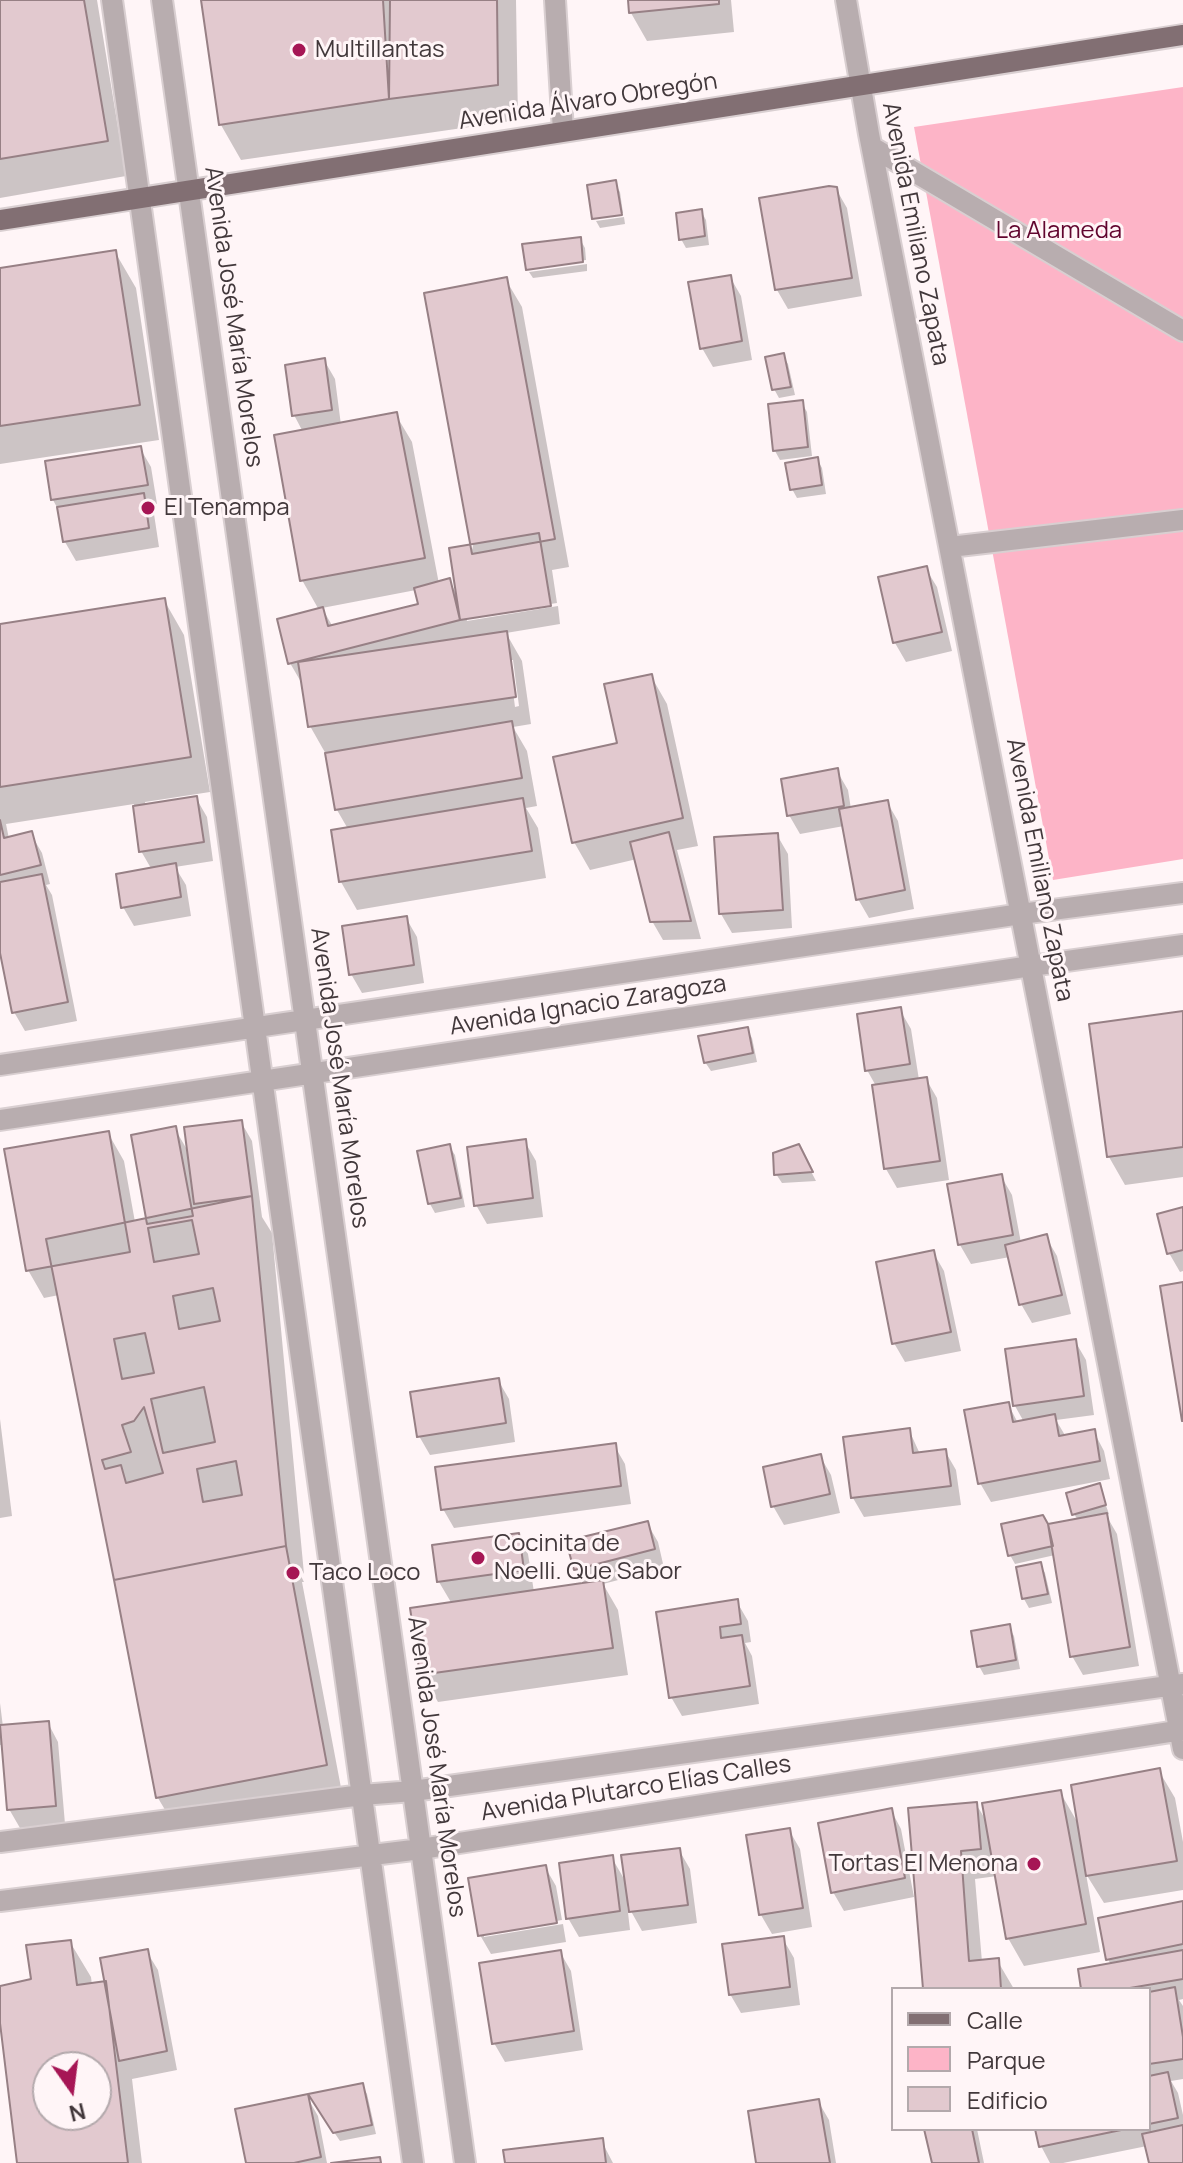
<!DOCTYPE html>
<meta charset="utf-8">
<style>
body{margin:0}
#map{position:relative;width:1183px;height:2163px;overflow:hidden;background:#fff5f7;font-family:Manrope,sans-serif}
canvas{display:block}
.legend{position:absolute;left:891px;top:1987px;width:260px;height:144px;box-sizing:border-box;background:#fff5f7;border:2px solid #b3a9ac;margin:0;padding:10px 14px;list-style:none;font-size:24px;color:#42383b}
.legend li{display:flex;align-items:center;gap:16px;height:40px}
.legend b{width:40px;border:2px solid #b3a9ac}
.north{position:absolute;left:32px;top:2051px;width:80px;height:80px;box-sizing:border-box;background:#fff5f7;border:2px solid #b3a9ac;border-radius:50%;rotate:166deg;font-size:22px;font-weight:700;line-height:32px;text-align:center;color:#42383b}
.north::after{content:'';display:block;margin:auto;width:28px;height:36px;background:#a61655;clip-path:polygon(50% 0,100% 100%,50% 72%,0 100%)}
</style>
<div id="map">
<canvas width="1183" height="2163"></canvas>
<ul class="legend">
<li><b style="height:10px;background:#826f73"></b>Calle</li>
<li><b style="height:22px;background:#fdb4c7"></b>Parque</li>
<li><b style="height:22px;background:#e2c9cf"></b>Edificio</li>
</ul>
<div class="north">N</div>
</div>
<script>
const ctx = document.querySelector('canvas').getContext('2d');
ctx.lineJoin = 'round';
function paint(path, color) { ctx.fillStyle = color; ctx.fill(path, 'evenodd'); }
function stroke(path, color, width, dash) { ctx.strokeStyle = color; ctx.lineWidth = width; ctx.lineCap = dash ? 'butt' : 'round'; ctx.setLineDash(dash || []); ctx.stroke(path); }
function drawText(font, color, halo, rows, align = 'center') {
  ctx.font = font + ' Manrope,sans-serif'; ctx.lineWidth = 6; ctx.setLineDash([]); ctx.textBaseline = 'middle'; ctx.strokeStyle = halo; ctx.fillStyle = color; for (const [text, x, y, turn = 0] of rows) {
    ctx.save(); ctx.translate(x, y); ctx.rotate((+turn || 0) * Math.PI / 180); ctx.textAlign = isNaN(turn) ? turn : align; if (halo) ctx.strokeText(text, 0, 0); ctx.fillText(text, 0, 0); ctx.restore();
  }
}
const green = new Path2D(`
 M1183 87V859L1053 880 914 127Z`);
const shadow = new Path2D(`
 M0 0H97L126 176 0 198Z
 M203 0H516L518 120 241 160 221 125Z
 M630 0H731L734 32 647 41 631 13Z
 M615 183 620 192 623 213 595 217V219L589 187Z
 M836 189 847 208 862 296 788 309 777 290Z
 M701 211 706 220 709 245 686 248 681 239Z
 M624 217 625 224 600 228 596 221Z
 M580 239 585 248 586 260 528 268V270L524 246Z
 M115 252 136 288 159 440 0 464V270Z
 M587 264V271L533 278 529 272Z
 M730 277 741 296 752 360 713 367 702 348Z
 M506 280 522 307 569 567 552 570 557 603 467 617V621L558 606 560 624 506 633 522 661 531 724 513 727 527 751 537 806 526 808 538 828 546 878 357 910 341 882 333 832 348 829 337 810 327 756 310 726 303 681 301 682 290 663 319 610 302 580 303 432 294 415 324 360 335 379 341 425 396 415 412 442 439 584 449 581 459 597 473 546ZM416 590 420 606 333 627 322 608ZM509 660H513L519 706 515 707Z
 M783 355 788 364 795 395 779 398 774 389Z
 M802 403 807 412 812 456 780 460 775 451Z
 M140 448 151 467 157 504 149 505 154 514 159 547 76 561 65 542 60 513 53 500Z
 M817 459 822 468 826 494 797 498 792 489Z
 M926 569 937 587 952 651 906 662 895 643Z
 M164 600 184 635 210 792 145 802 146 806 196 798 207 817 213 861 175 867 186 885 191 916 134 926 123 907 152 870 141 851 134 804 6 824 9 839 31 834 42 853 50 884 46 885 52 895 77 1021 25 1031 14 1012 0 943V626Z
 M651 676 667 704 698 846 677 850 701 939 663 940 652 921 637 859 590 870 574 842Z
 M837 771 848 790 851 809 887 802 898 821 914 909 869 918 858 899 844 826 800 834 789 815Z
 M777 835 788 854 792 928 732 933 721 914Z
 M406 918 417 937 424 983 362 993 351 974Z
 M900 1010 911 1029 919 1080 926 1079 937 1098 949 1180 897 1188 886 1169 874 1087 876 1086 867 1070Z
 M1183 1013V1177L1125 1185 1109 1157Z
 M747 1029 752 1038 757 1062 711 1071 705 1062Z
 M241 1122 252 1141 262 1217 272 1233 304 1574 301 1568V1576L304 1582H302L342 1793 174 1825 158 1798 59 1295 44 1298 28 1270 108 1133 124 1161 135 1222 148 1219 175 1129 189 1153Z
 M525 1142 536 1161 543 1217 487 1224 476 1205Z
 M449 1146 455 1155 465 1207 435 1213 430 1204Z
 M803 1156 816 1181 782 1183 776 1174Z
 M1001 1176 1012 1195 1021 1243 1046 1237 1057 1256 1071 1314 1032 1323 1021 1304 1010 1257 971 1264 960 1245 949 1186Z
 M1183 1209V1271L1180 1272 1169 1253Z
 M933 1252 944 1271 961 1351 905 1362 894 1343Z
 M1075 1341 1086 1360 1094 1415 1056 1420 1066 1437 1094 1432 1104 1451 1110 1479 991 1502 980 1483 1008 1404 1018 1423 1024 1422 1015 1406Z
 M498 1380 509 1399 515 1442 430 1455 419 1436Z
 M0 1419 12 1516 0 1518Z
 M909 1430 920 1454 945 1451 956 1470 961 1505 864 1517 853 1498Z
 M614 1445 625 1464 631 1504 454 1528 443 1509Z
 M820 1456 831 1475 840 1513 784 1525 773 1506Z
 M1099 1486 1109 1514 1106 1515 1117 1534 1139 1666 1083 1675 1072 1656 1055 1555 1015 1564 1010 1555 1047 1526 1078 1520 1074 1514Z
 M647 1523 658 1542 664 1568 603 1584 618 1610 628 1675 438 1702 422 1674 452 1604 439 1582 518 1535 528 1554 534 1592 584 1585 575 1570 569 1543Z
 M1040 1564 1045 1573 1052 1603 1029 1608 1024 1599 1018 1569Z
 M737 1602 748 1621 751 1642 745 1643 752 1656 759 1704 682 1716 671 1697Z
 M1009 1627 1014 1636 1020 1669 984 1675 979 1666Z
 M0 1703 3 1727 48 1723 58 1742 65 1824 20 1828 9 1809 4 1745H0Z
 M1159 1771 1175 1798 1183 1842V1890L1104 1903 1086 1874 1100 1952 1024 1966 1008 1938 997 1876 975 1879 982 1962 997 1960 1014 1989H925L910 1809 976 1804 987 1822 1060 1792 1079 1825Z
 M891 1810 901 1829 914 1897 844 1911 833 1892Z
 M789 1830 800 1849 812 1927 772 1934 761 1915 749 1837Z
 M679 1850 690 1869 697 1923 642 1931 627 1904 630 1930 579 1937 568 1918 612 1858 627 1884Z
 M545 1867 556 1886 562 1920 484 1933V1937L563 1924 566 1942 491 1954 480 1935Z
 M1183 1903V1999L1179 2000 1183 2006V2079L1171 2081 1178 2093 1183 2115V2163H1151L1147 2146 1063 2163H1050L1041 2146 1037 2129H1149V1989H1083L1111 1965 1108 1959Z
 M783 1939 794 1958 800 2005 741 2013 730 1994Z
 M70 1942 91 1977 92 1985 107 1983 147 1952 158 1970 177 2070 132 2079 142 2163H19L0 2007V1988L33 1981ZM48 2067H96V2115H48Z
 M560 1952 571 1971 583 2050 505 2062 494 2043Z
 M362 2085 367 2094 376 2134 340 2141 315 2104Z
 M307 2097 318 2116 327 2163H248Z
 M818 2101 829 2120 836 2163H758Z
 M926 2129H977L984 2163H934Z
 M601 2140 613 2163H507Z`);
const building = new Path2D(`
 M0 0H84L108 141 0 159Z
 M201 0H390L389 99 219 125Z
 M383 0H497L498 85 389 99Z
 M628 0H719V4L629 13Z
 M616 180 622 215 592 219 587 185Z
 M829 186 837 187 852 278 775 290 759 198Z
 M702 209 705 236 679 240 676 213Z
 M581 237 583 262 526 270 522 244Z
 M116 250 140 405 0 426V268Z
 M731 275 742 341 700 349 688 282Z
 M507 277 555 539 472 554 424 293Z
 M784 353 791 387 772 390 765 357Z
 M325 358 332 410 292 416 285 365Z
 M803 400 808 447 773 451 768 404Z
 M397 412 425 558 300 581 274 435Z
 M141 446 148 485 51 500 45 461Z
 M818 457 822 485 790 490 785 463Z
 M144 493 149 528 63 542 57 507Z
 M539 533 551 606 460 620 449 548Z
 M927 566 942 632 893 643 878 577Z
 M450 578 460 620 288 664 277 619 323 607 328 626 418 604 414 588Z
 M165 598 191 757 0 787V624Z
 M507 631 516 697 308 727 298 662Z
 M652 674 683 818 572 843 553 757 617 743 604 684Z
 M512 721 522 778 335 810 325 753Z
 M838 768 844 806 787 816 781 779Z
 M197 796 204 842 139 852 133 806Z
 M523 798 532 851 339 882 331 830Z
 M888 800 905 890 856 900 839 809Z
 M0 820 4 838 32 831 41 865 0 875Z
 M669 832 691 921 650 922 630 842Z
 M778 833 783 910 719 914 714 837Z
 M176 863 181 897 121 908 116 874Z
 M42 874 68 1002 12 1013 0 953V882Z
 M407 916 414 965 349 975 342 926Z
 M901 1007 910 1064 865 1071 857 1014Z
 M1183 1011V1147L1107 1157 1089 1024Z
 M748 1027 753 1053 704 1063 698 1036Z
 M927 1077 940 1161 884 1169 872 1085Z
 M242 1120 252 1196 194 1204 184 1127Z
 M176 1126 193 1216 147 1224 131 1135Z
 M109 1131 130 1252 26 1271 4 1149Z
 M526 1139 533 1198 474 1206 467 1147Z
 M450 1144 461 1198 428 1204 417 1151Z
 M799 1144 813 1172 774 1175 773 1153Z
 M1002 1174 1013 1235 958 1245 947 1184Z
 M252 1196 286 1546 114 1580 46 1239Z
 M1183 1207V1250L1167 1254 1157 1214Z
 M192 1220 199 1254 154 1262 148 1228Z
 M1047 1234 1062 1295 1019 1305 1005 1245Z
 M934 1250 951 1332 892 1344 876 1262Z
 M1183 1282V1421H1182L1160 1286Z
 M213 1288 220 1321 179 1329 173 1296Z
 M145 1333 154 1373 122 1379 114 1339Z
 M1076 1339 1084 1396 1013 1406 1005 1349Z
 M499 1378 506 1423 417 1437 410 1392Z
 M204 1387 215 1442 163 1453 151 1399Z
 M1009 1402 1013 1422 1055 1414 1059 1436 1095 1429 1100 1461 978 1484 964 1410Z
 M144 1407 163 1473 126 1483 121 1465 105 1469 102 1460 131 1452 122 1425 134 1421Z
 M910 1428 913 1453 946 1449 951 1486 851 1498 843 1437Z
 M616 1443 621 1486 441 1510 435 1467Z
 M821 1454 830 1494 771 1507 763 1467Z
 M236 1461 242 1495 203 1502 197 1469Z
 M1100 1483 1106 1505 1072 1515 1066 1493Z
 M1107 1513 1130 1647 1070 1657 1048 1524Z
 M1043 1515 1048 1524 1053 1546 1008 1556 1001 1524Z
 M648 1521 655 1549 574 1570 566 1541Z
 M519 1533 524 1570 437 1582 432 1545Z
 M286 1546 327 1765 156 1798 114 1580Z
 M1041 1562 1048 1594 1022 1599 1016 1567Z
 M603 1580 613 1648 420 1675 410 1608Z
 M738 1599 741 1624 720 1627 721 1638 742 1635 750 1686 669 1698 656 1612Z
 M1010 1624 1016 1660 977 1667 971 1631Z
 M49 1721 56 1806 7 1810 0 1725Z
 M1160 1768 1177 1861 1086 1876 1071 1785Z
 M1061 1790 1086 1924 1006 1939 982 1803Z
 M977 1802 981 1849 961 1851 969 1961 999 1958 1001 1989H923L908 1808Z
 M892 1808 905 1878 831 1893 818 1823Z
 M790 1828 803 1908 759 1915 746 1835Z
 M680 1848 688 1905 629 1912 621 1855Z
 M613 1855 620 1911 566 1919 559 1863Z
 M546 1865 557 1923 478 1936 468 1878Z
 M1183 1901V1944L1106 1960 1098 1918Z
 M784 1936 790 1987 729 1995 722 1944Z
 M71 1940 77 1985 106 1981 128 2163H17L0 2023V1986L31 1979 26 1945ZM48 2067H96V2115H48Z
 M148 1949 167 2051 119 2061 100 1958Z
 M561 1950 574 2031 492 2044 479 1963Z
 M1183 1950V1979L1124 1989H1081L1078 1969Z
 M1175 1987 1183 2037V2059L1149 2064V1992Z
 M1168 2072 1178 2118 1149 2124V2076Z
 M363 2083 372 2125 333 2133 308 2094Z
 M308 2094 321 2157 294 2163H246L235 2109Z
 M819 2099 830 2163H756L748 2111Z
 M1183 2125V2163H1149L1142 2134Z
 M924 2129H972L979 2163H932Z
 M1035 2129H1126L1039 2147Z
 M603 2138 606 2163H505L503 2150Z
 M380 2157 381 2163H331Z`);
const minor = new Path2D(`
 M112 0 413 2163
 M162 0 465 2163
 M555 0 563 131
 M846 0 869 134 1183 1749
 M872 147 1183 331
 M950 547 1183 520
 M0 1065 1021 914 1183 893
 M0 1120 1031 966 1183 945
 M0 1842 362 1795 413 1791 1183 1684
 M0 1901 421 1849 1183 1730`);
const major = new Path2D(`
 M0 220 1183 35`);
const markers = [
 [299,50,8,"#a61655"],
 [148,508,8,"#a61655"],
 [478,1558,8,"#a61655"],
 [293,1573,8,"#a61655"],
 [1034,1864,8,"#a61655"]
];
const poiNames = [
 ["Multillantas",315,50],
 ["El Tenampa",164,508],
 ["Cocinita de",494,1544],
 ["Noelli. Que Sabor",494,1572],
 ["Taco Loco",309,1573],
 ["Tortas EI Menona",1018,1864,"right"]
];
const streetNames = [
 ["Avenida Álvaro Obregón",588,102,-9],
 ["Avenida Emiliano Zapata",915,234,79],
 ["Avenida José María Morelos",233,317,82],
 ["Avenida Emiliano Zapata",1039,870,79],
 ["Avenida Ignacio Zaragoza",588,1006,-9],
 ["Avenida José María Morelos",339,1078,82],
 ["Avenida José María Morelos",436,1767,82],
 ["Avenida Plutarco Elías Calles",636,1789,-9]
];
const parkNames = [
 ["La Alameda",1059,231]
];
paint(green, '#fdb4c7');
paint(shadow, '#0003');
paint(building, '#e2c9cf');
stroke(building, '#978085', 2);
stroke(minor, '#d9cfd1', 24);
stroke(major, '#d9cfd1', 24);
stroke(minor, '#b8adaf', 20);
stroke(major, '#826f73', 20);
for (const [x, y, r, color] of markers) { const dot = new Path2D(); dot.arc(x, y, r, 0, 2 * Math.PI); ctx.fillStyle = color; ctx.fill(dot); stroke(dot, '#fff5f7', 3); }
drawText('24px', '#42383b', '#fff5f7', poiNames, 'left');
drawText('24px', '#42383b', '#fff5f7', streetNames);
drawText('24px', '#61042e', '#fff5f7', parkNames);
</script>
